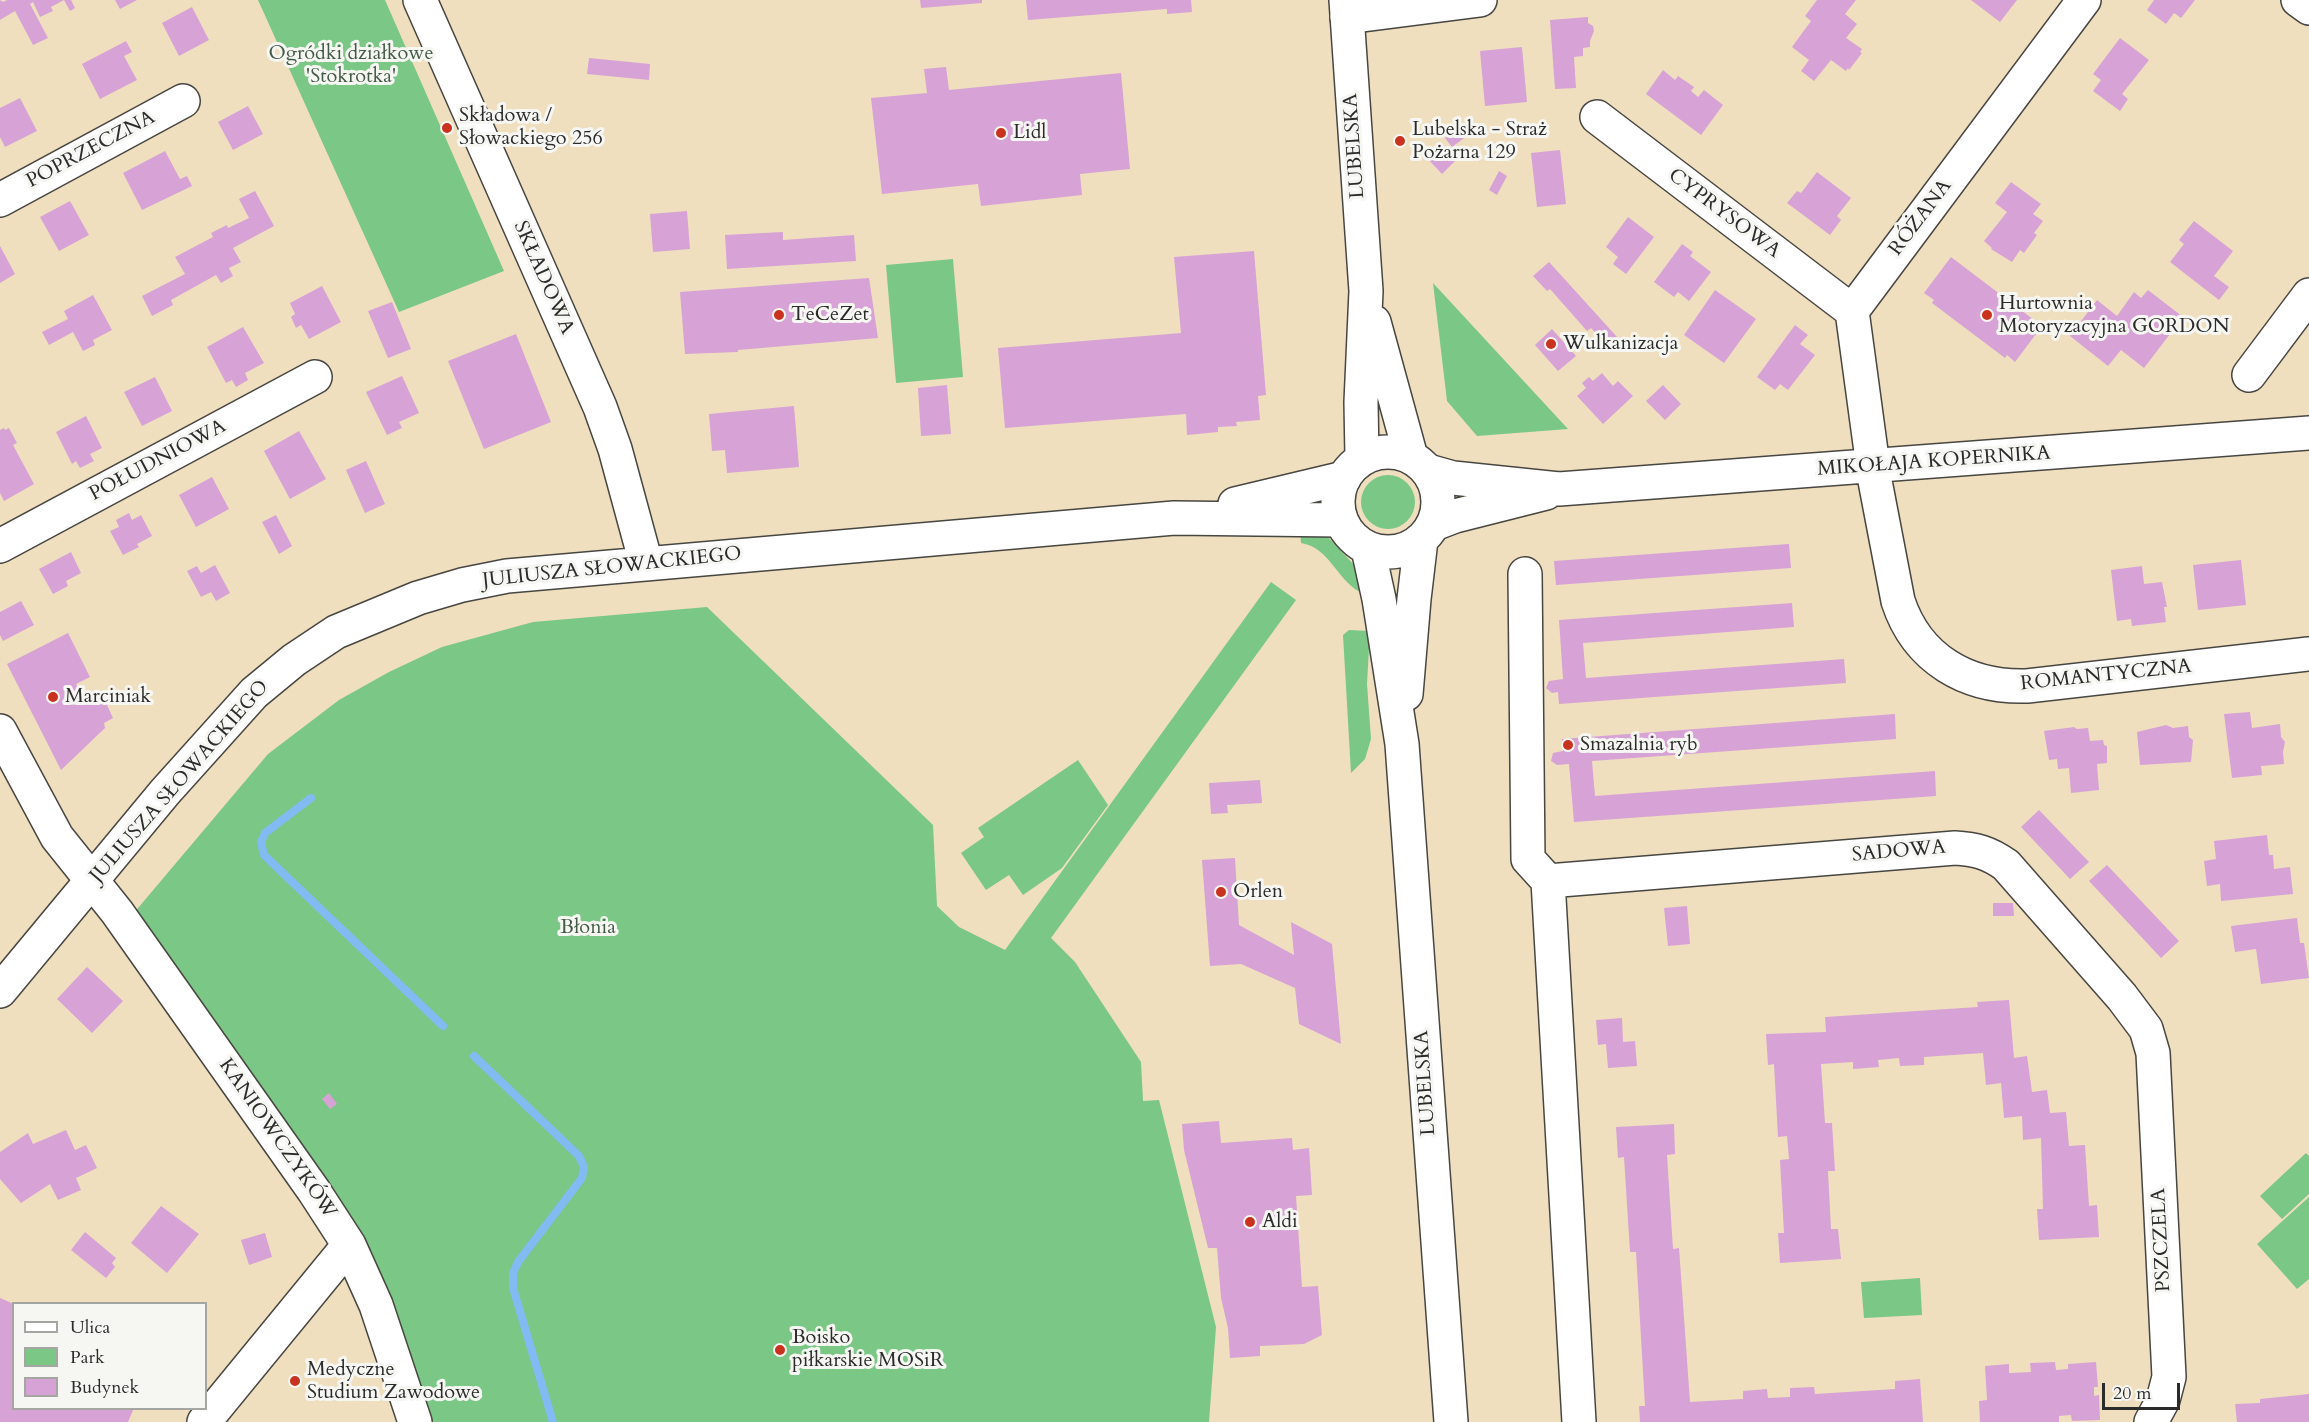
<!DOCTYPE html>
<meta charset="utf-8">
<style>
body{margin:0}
#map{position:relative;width:2309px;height:1422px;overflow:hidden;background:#efdfbf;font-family:Cardo,serif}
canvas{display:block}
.legend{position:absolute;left:12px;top:1302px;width:195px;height:108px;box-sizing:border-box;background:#f6f6f2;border:2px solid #a5a5a2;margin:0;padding:8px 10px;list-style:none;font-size:18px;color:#2b2b2b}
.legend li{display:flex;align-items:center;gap:12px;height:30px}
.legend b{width:30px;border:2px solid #a5a5a2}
.scale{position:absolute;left:2102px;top:1383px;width:78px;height:27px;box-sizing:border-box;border:3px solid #2b2b2b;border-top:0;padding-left:8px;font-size:18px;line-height:21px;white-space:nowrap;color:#2b2b2b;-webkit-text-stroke:4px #f6f6f2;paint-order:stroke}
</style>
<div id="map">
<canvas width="2309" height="1422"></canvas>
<ul class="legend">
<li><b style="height:8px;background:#fff"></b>Ulica</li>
<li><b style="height:16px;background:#7ac786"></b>Park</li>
<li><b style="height:16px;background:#d7a2d6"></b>Budynek</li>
</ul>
<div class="scale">20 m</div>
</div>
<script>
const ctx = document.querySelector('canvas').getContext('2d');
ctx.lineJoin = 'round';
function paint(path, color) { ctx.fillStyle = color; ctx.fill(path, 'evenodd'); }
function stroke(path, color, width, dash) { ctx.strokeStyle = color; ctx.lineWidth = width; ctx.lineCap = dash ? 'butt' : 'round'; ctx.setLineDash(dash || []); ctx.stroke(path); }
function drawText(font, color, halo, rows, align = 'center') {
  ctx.font = font + ' Cardo,serif'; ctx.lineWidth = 6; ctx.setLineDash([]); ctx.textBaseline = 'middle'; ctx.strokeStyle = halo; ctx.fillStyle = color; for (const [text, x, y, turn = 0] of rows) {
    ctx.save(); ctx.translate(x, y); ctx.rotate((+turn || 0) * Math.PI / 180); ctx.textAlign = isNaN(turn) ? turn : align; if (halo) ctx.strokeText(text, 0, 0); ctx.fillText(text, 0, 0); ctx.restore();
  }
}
const green = new Path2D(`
 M258 0H385L504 271 399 312Z
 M953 259 963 377 896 383 886 265Z
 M1433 283 1568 429 1477 436 1447 401Z
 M1361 502a27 27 0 1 1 54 0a27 27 0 1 1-54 0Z
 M1300 530 1323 533 1329 538 1356 567 1365 594C1338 585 1331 547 1301 543Z
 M1271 582 1296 600 1051 938 1075 962 1141 1062 1143 1101 1159 1100 1216 1327 1209 1422H428L420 1392 133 914 268 754 339 700 389 672 442 647 533 622 707 607 933 825 937 906 959 927 1005 950Z
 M1349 630 1370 631 1367 684 1371 739 1365 759 1351 773 1343 635Z
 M1078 760 1108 805 1062 868 1023 895 1009 875 986 890 961 853 984 837 978 828Z
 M2306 1153 2309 1156V1194L2282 1219 2260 1196Z
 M2309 1197V1279L2297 1289 2257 1244Z
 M1920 1278 1922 1315 1864 1318 1861 1282Z`);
const stream = new Path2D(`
 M311 798 265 833 261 842 264 855 443 1026
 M474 1056 579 1156 584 1167 582 1178 518 1262 513 1273V1288L553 1422`);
const building = new Path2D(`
 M0 0 3 2 7 0H71L75 8 70 11 64 0 51 7 53 11 40 17 33 2 30 4 48 38 33 45 15 11 0 20Z
 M115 0H137L120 9Z
 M920 0H982V3L921 8Z
 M1026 0H1191L1192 12 1167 14V9L1028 20Z
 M1817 0H1856L1845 14 1857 24 1846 38 1862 49 1860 52 1862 53 1849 70 1848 68 1846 71 1831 60 1814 81 1801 71 1809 60 1792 47 1811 21 1805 16Z
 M1971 0H2017L2000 22Z
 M2154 0H2195L2181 18 2174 13 2166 24 2147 10Z
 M192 7 209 40 179 56 162 23Z
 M1588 17V23L1593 26 1594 31 1590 41V47L1583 48V56L1574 57 1576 88 1555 89 1550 20Z
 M2120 38 2149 60 2122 94 2128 99 2120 111 2093 91 2101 80 2093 74Z
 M126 41 132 52 124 56 137 80 100 99 82 64Z
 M1522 47 1527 102 1485 106 1480 51Z
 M589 58 650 64 649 80 587 74Z
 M946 67 949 90 1121 73 1130 169 1080 174 1082 195 981 206 978 184 882 194 871 98 927 93 924 69Z
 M1663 70 1675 80 1678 76 1694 87 1691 91 1698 97 1704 90 1723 105 1701 135 1646 94Z
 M20 98 37 131 5 147 0 137V108Z
 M248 106 263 134 233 150 218 122Z
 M1464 124 1471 133 1452 147 1445 138Z
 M1441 143 1457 159 1442 174 1426 157Z
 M1560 150 1566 204 1537 207 1531 153Z
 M165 151 180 179 187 176 192 186 142 210 123 173Z
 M1499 171 1507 176 1497 195 1489 190Z
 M1817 172 1851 198 1837 216 1841 220 1830 235 1787 203 1797 191 1801 193Z
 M2011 182 2041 204 2033 214 2043 221 2034 233 2037 235 2024 253 2020 250 2012 262 1991 249 1992 248 1984 241 2007 212 1995 203Z
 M255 191 274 226 233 248 241 262 229 268 233 276 221 283 216 275 171 300 173 305 152 316 142 296 185 274 175 257 213 237 211 233 227 225 228 228 249 218 239 199Z
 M70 201 89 235 59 251 40 217Z
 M687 211 690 249 653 252 650 214Z
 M1628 217 1654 237 1626 274 1613 264 1618 257 1606 247Z
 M2194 221 2233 251 2214 276 2229 287 2219 300 2170 262 2184 244 2179 240Z
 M783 232V240L854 235 856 261 727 269 725 235Z
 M1682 244 1693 252 1690 256 1711 272 1689 301 1678 292 1674 297 1654 282Z
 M0 246 15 274 0 283Z
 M1254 251 1266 395 1258 396 1260 420 1236 422 1237 426 1218 427V432L1187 435 1186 414 1005 428 998 348 1181 333 1174 257Z
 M1951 257 2042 326 2015 362 2007 355 2005 358 1932 303 1934 300 1924 293Z
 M1549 262 1618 338 1608 347 1591 328 1587 331 1550 289 1547 291 1533 276Z
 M869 278 878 338 738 350V352L685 354 680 292Z
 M322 286 341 322 309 339 301 325 296 328 291 317 295 314 290 303Z
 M1715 290 1756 319 1724 363 1684 335Z
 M2148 290 2183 317 2144 368 2121 350 2108 366 2070 336 2097 300 2117 316 2134 292 2141 298Z
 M93 295 112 330 93 340 95 345 83 351 73 332 49 345 42 332 68 319 64 311Z
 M392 302 411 349 388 358 368 311Z
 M1795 325 1808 335 1800 344 1815 355 1788 390 1780 384 1775 390 1757 377Z
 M243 327 264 363 245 373 248 380 236 387 232 380 226 383 207 347Z
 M1552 329 1576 356 1558 371 1535 345Z
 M516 334 551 422 484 449 448 361Z
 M1602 373 1613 386 1618 381 1633 396 1603 424 1577 396 1586 388 1582 383 1589 377 1593 381Z
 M402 376 419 413 399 422 402 428 387 435 366 392Z
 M155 377 172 411 142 426 124 392Z
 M947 385 951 434 921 436 918 388Z
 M1663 385 1681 404 1665 420 1646 401Z
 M794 406 799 467 727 473 725 450 712 451 709 414Z
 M86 416 102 448 90 454 94 461 80 468 76 461 72 464 56 432Z
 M4 428 5 430 9 428 17 443 13 445 34 484 4 501 0 493V430Z
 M299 431 326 479 290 499 264 451Z
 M366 461 385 504 365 513 346 470Z
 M212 477 229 509 196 527 179 495Z
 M129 513 132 520 141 515 152 536 137 544 139 547 123 555 110 531 119 527 116 520Z
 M276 515 292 546 279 554 262 522Z
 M1789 544 1791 568 1556 585 1554 561Z
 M71 552 81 573 66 581 68 586 53 594 39 569Z
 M2241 560 2246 605 2198 610 2193 565Z
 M215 565 230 593 216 601 211 592 201 597 187 571 197 566 201 573Z
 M2142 566 2144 584 2162 582 2167 607H2164L2166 622 2132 626 2131 619 2117 621 2111 570Z
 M21 601 34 625 3 641 0 635V612Z
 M1792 603 1794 627 1583 643 1586 678 1844 659 1846 683 1559 704 1558 692 1552 693 1546 688 1549 681 1563 679 1559 620Z
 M68 633 90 677 76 684 85 702 101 692 113 718 104 723 105 728 61 770 7 664Z
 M2250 712 2252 728 2280 724 2281 737 2285 742 2283 752 2284 764 2261 766 2262 775 2232 778 2224 714Z
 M1895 714 1896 739 1592 761 1595 796 1935 771 1936 796 1574 822 1569 764 1557 765 1551 761 1553 753 1563 751 1562 739Z
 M2166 725 2173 728 2188 726 2189 737 2193 740 2191 762 2140 765 2137 732Z
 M2074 727 2077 729 2088 728 2090 741 2103 740 2104 745 2107 746V763L2097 764 2099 790 2071 793 2069 768 2058 769 2057 759 2049 760 2044 731Z
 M1260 780 1262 803 1227 805 1228 813 1211 814 1209 783Z
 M2039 810 2089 862 2070 879 2021 827Z
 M2267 835 2269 855H2273L2274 869 2290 867 2293 894 2221 901 2220 884 2207 886 2204 861 2216 859 2214 841Z
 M1235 858 1239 925 1294 955 1291 922 1332 944 1341 1044 1299 1024 1295 988 1241 964 1210 966 1202 860Z
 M2107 865 2179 941 2161 958 2089 881Z
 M1993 903H2013L2014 916H1993Z
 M1687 906 1690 944 1668 946 1664 908Z
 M2297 918 2300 943H2304L2309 978 2261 984 2256 949 2235 952 2231 926Z
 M87 967 123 1001 92 1033 57 999Z
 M2009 1000 2014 1058 2027 1056 2032 1092 2047 1090 2050 1113 2066 1112 2069 1146 2085 1145 2089 1206 2097 1205 2099 1237 2039 1240 2037 1209H2043L2041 1138 2023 1140 2022 1116 2004 1118 2001 1083 1986 1085 1983 1053 1924 1057V1065L1900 1066 1899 1058 1878 1060 1879 1067 1853 1069V1062L1821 1064 1825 1123H1832L1835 1171H1828L1831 1229H1838L1841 1259 1780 1263 1778 1233H1784L1780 1160 1789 1159 1787 1136 1778 1137 1774 1064 1768 1065 1766 1034 1826 1032 1825 1017 1978 1007 1977 1002Z
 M1622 1018 1623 1042 1635 1041 1637 1066 1608 1068 1606 1044 1598 1045 1596 1020Z
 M329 1093 337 1104 330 1109 322 1099Z
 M1219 1121 1221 1143 1292 1138 1293 1150 1309 1148 1312 1195 1296 1196 1302 1287 1318 1286 1322 1335 1304 1344 1260 1346V1356L1230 1358 1228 1328 1221 1298 1217 1248H1208L1184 1150 1182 1124Z
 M1674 1124 1675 1154 1667 1155 1673 1249 1679 1248 1690 1402 1743 1399V1391L1767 1389 1768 1398 1790 1397V1388L1814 1387 1815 1394 1895 1389V1381L1920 1379 1923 1422H1640L1639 1406H1645L1636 1252H1630L1624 1157 1618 1158 1616 1127Z
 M66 1130 75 1150 86 1145 97 1168 76 1178 81 1190 58 1200 50 1184 21 1203 0 1179V1152L28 1133 33 1144Z
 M161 1206 199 1234 167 1273 131 1243Z
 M85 1232 116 1258 112 1263 115 1267 106 1278 71 1250Z
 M265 1233 272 1257 249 1265 241 1240Z
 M0 1298 14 1304V1408H134L128 1422H0Z
 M2055 1362 2056 1370 2068 1369V1364L2096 1362 2098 1387H2094V1396L2099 1395 2100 1420 2072 1421 2071 1415 2059 1416V1422H1980L1979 1401 1987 1400 1985 1366 2009 1364V1373L2031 1372 2030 1363Z
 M2309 1394V1422H2237L2235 1404 2260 1403V1399Z`);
const minor = new Path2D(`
 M420 0 600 407 615 449 646 563
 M2084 0 1852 311 1875 481 1898 601C1917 659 1967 688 2027 686L2309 654
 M2298 0 2309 8
 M1347 17 1480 0
 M1597 117 1852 311
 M0 200 183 101
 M2249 375 2309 295
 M1428 471 1453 478 1559 489 2309 433
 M1235 504 1344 478
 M1434 524 1455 516 1546 493
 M0 546 315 377
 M1525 574 1528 859 1548 881 1579 1422
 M0 731 57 837 117 912 314 1191 349 1245 376 1305 415 1422
 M1548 881 1955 848C1976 849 1989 853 2006 865L2122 997 2146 1029 2153 1053 2169 1377 2163 1400 2151 1422
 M0 991 165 792 254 693 294 660 336 632 418 598 462 585 507 576 1174 518 1341 520
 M204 1422 349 1245`);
const major = new Path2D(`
 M1346 0 1366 291 1361 402 1362 458
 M1374 322 1411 457
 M1338 502a50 50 0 1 1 100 0a50 50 0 1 1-100 0Z
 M1368 549 1379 599 1402 744 1451 1422
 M1406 694 1414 599 1421 540`);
const markers = [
 [447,128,6,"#c8321e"],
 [1001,133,6,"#c8321e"],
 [1400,141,6,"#c8321e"],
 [779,315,6,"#c8321e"],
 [1987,315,6,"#c8321e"],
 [1551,344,6,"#c8321e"],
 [53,697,6,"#c8321e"],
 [1568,745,6,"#c8321e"],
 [1221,892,6,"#c8321e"],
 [1250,1222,6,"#c8321e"],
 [780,1350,6,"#c8321e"],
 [295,1381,6,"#c8321e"]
];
const parkNames = [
 ["Ogródki działkowe",351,54],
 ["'Stokrotka'",351,77],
 ["Błonia",588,928]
];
const poiNames = [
 ["Składowa /",459,116],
 ["Słowackiego 256",459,139],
 ["Lubelska - Straż",1412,130],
 ["Pożarna 129",1412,153],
 ["Lidl",1013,133],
 ["Hurtownia",1999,304],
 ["Motoryzacyjna GORDON",1999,327],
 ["TeCeZet",791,315],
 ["Wulkanizacja",1563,344],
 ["Marciniak",65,697],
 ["Smazalnia ryb",1580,745],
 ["Orlen",1233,892],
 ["Aldi",1262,1222],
 ["Boisko",792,1338],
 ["piłkarskie MOSiR",792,1361],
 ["Medyczne",307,1370],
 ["Studium Zawodowe",307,1393]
];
const streetNames = [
 ["LUBELSKA",1355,146,-94],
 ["POPRZECZNA",91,150,-28],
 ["CYPRYSOWA",1724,214,37],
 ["RÓŻANA",1921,218,-53],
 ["SKŁADOWA",543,278,66],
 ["POŁUDNIOWA",158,461,-28],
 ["MIKOŁAJA KOPERNIKA",1934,462,-4],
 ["JULIUSZA SŁOWACKIEGO",612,568,-6],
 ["ROMANTYCZNA",2106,676,-6],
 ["JULIUSZA SŁOWACKIEGO",180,782,-49],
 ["SADOWA",1899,852,-5],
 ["LUBELSKA",1426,1083,-94],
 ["KANIOWCZYKÓW",277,1139,55],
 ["PSZCZELA",2162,1240,-93]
];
paint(green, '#7ac786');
stroke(stream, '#81bbf2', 8);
paint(building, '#d7a2d6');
stroke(minor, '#484641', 36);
stroke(major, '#484641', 36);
stroke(minor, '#fff', 33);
stroke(major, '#fff', 33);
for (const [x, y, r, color] of markers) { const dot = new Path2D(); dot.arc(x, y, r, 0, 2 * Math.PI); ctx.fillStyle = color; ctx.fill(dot); stroke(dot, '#f6f6f2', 2); }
drawText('20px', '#435a46', '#f6f6f2', parkNames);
drawText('20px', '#2b2b2b', '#f6f6f2', poiNames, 'left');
drawText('20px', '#2b2b2b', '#f6f6f2', streetNames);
</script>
